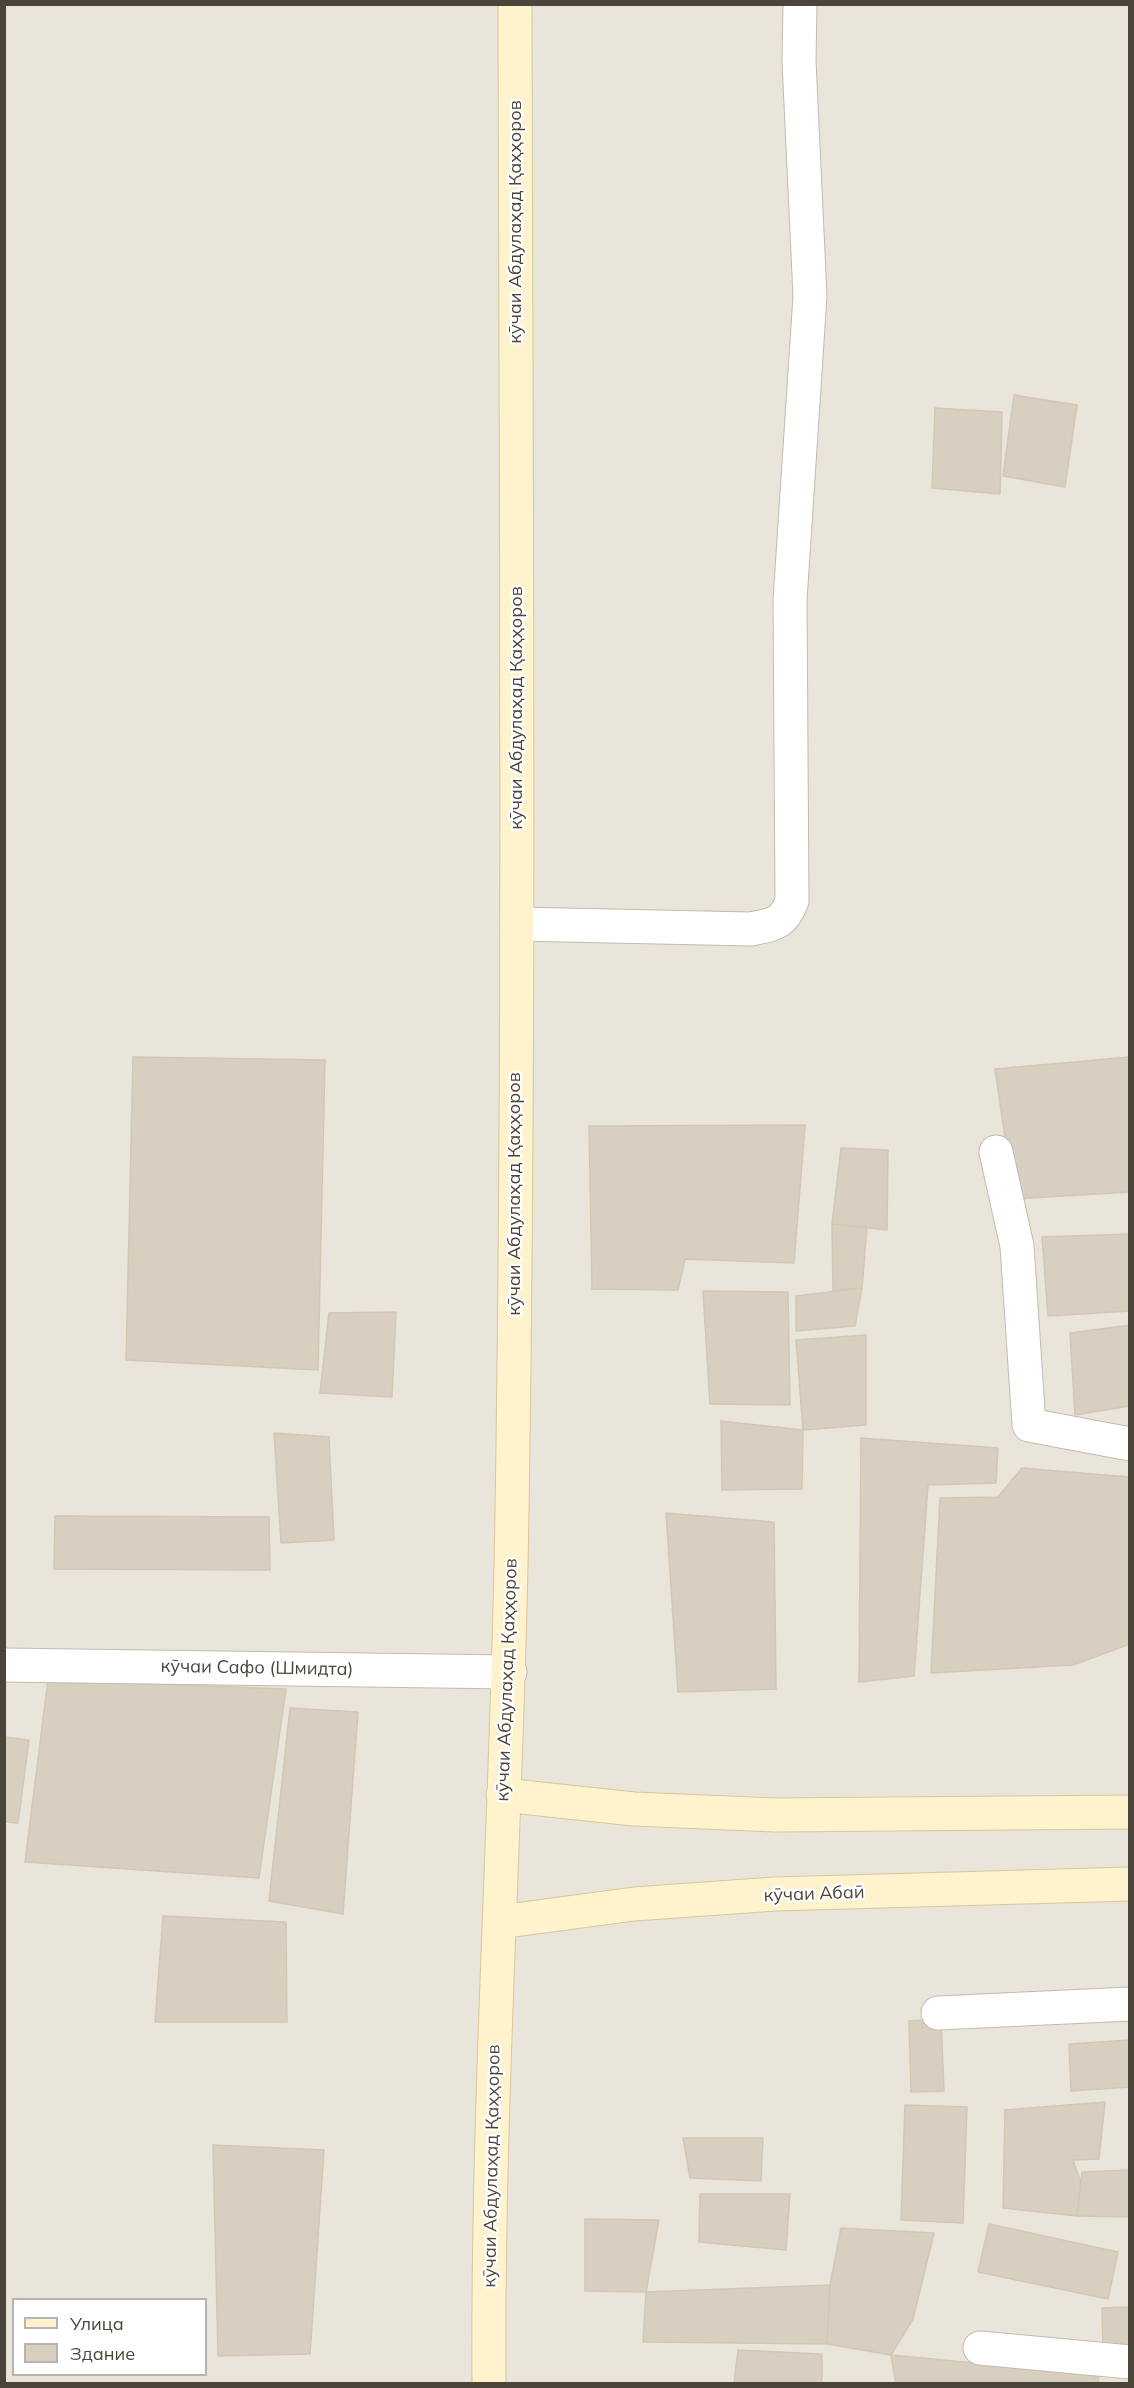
<!DOCTYPE html>
<meta charset="utf-8">
<style>
body{margin:0}
#map{position:relative;width:1134px;height:2388px;overflow:hidden;background:#f6f3ec;font-family:Mulish,sans-serif}
canvas{display:block}
.frame{position:absolute;inset:0;border:6px solid #4b4439;pointer-events:none}
.legend{position:absolute;left:12px;top:2298px;width:195px;height:78px;box-sizing:border-box;background:#fff;border:2px solid #b7b4b0;margin:0;padding:8px 10px;list-style:none;font-size:18px;color:#4b4439}
.legend li{display:flex;align-items:center;gap:12px;height:30px}
.legend b{width:30px;border:2px solid #b7b4b0}
</style>
<div id="map">
<canvas width="1134" height="2388"></canvas>
<div class="frame"></div>
<ul class="legend">
<li><b style="height:8px;background:#fff3cd"></b>Улица</li>
<li><b style="height:16px;background:#d8cfc1"></b>Здание</li>
</ul>
</div>
<script>
const ctx = document.querySelector('canvas').getContext('2d');
ctx.lineJoin = 'round';
function paint(path, color) { ctx.fillStyle = color; ctx.fill(path, 'evenodd'); }
function stroke(path, color, width, dash) { ctx.strokeStyle = color; ctx.lineWidth = width; ctx.lineCap = dash ? 'butt' : 'round'; ctx.setLineDash(dash || []); ctx.stroke(path); }
function drawText(font, color, halo, rows, align = 'center') {
  ctx.font = font + ' Mulish,sans-serif'; ctx.lineWidth = 4.5; ctx.setLineDash([]); ctx.textBaseline = 'middle'; ctx.strokeStyle = halo; ctx.fillStyle = color; for (const [text, x, y, turn = 0] of rows) {
    ctx.save(); ctx.translate(x, y); ctx.rotate((+turn || 0) * Math.PI / 180); ctx.textAlign = isNaN(turn) ? turn : align; if (halo) ctx.strokeText(text, 0, 0); ctx.fillText(text, 0, 0); ctx.restore();
  }
}
const residential = new Path2D(`
 M5 5H1129V2383L5 2384ZM14 2300H206V2374H14Z`);
const building = new Path2D(`
 M1014 395 1077 405 1065 487 1003 476Z
 M935 408 1002 412 1000 494 932 488Z
 M133 1057 325 1060 318 1370 126 1360Z
 M1130 1057V1192L1014 1199 995 1069Z
 M805 1125 794 1263 685 1259 678 1290 592 1289 589 1126Z
 M841 1148 888 1150 887 1230 832 1224Z
 M832 1224 867 1227 862 1288 833 1290Z
 M1130 1234V1311L1048 1316 1042 1237Z
 M862 1288 855 1326 796 1331V1296Z
 M703 1291 788 1292 790 1405 710 1404Z
 M396 1312 392 1397 320 1393 329 1313Z
 M1130 1325V1406L1075 1415 1070 1333Z
 M866 1335V1425L803 1430 796 1340Z
 M721 1421 803 1430 802 1489 722 1490Z
 M274 1433 329 1437 334 1540 281 1543Z
 M861 1438 998 1448 996 1483 928 1485 914 1676 859 1682Z
 M1022 1468 1130 1477V1644L1073 1665 931 1673 940 1498 998 1497Z
 M666 1513 774 1522 776 1689 678 1692Z
 M55 1516 269 1517 270 1570 54 1569Z
 M48 1680 286 1689 259 1878 25 1862Z
 M290 1708 358 1712 343 1914 269 1901Z
 M4 1737 29 1740 18 1823 4 1822Z
 M163 1916 286 1922 287 2022H155Z
 M941 2019 944 2091 911 2092 909 2021Z
 M1130 2040V2087L1071 2091 1069 2044Z
 M1105 2102 1099 2159 1073 2160 1081 2183 1077 2216 1003 2208 1005 2110Z
 M905 2105 967 2107 963 2223 901 2220Z
 M683 2138H763L761 2181 690 2178Z
 M213 2145 324 2150 310 2354 218 2356Z
 M1130 2170V2217L1077 2216 1082 2172Z
 M700 2194H790L786 2250 699 2242Z
 M585 2219 659 2220 646 2292 585 2291Z
 M989 2224 1118 2252 1108 2299 978 2272Z
 M841 2228 934 2233 913 2319 891 2355 827 2344 830 2285Z
 M830 2285 827 2344 643 2342 646 2292Z
 M1130 2307V2348L1103 2349 1102 2308Z
 M738 2350 822 2354V2384H734Z
 M891 2355 1099 2375 1098 2384H896Z`);
const minor = new Path2D(`
 M517 924 751 929C775 924 783 924 792 901L790 600 810 296 799 61 800 4
 M996 1152 1017 1246 1029 1425 1130 1444
 M938 2013 1130 2004
 M980 2348 1130 2362`);
const tertiary = new Path2D(`
 M4 1665 510 1672`);
const secondary = new Path2D(`
 M503 1795 634 1809 775 1815 1130 1812
 M500 1922 634 1904 775 1894 1130 1884
 M489 2384C487 2093 508 1802 512 1511 520 1009 516 507 515 4`);
const streetNames = [
 ["кӯчаи Абдулаҳад Қаҳҳоров",516,222,-90],
 ["кӯчаи Абдулаҳад Қаҳҳоров",517,708,-90],
 ["кӯчаи Абдулаҳад Қаҳҳоров",515,1194,-90],
 ["кӯчаи Сафо (Шмидта)",257,1668,1],
 ["кӯчаи Абдулаҳад Қаҳҳоров",507,1680,-88],
 ["кӯчаи Абаӣ",814,1894,-2],
 ["кӯчаи Абдулаҳад Қаҳҳоров",492,2166,-89]
];
paint(residential, '#eae5da');
paint(building, '#d8cfc1');
stroke(building, '#d3c7b4', 1.5);
stroke(minor, '#c2bbae', 35);
stroke(tertiary, '#c2bbae', 35);
stroke(secondary, '#d6c79b', 35);
stroke(minor, '#fff', 33);
stroke(tertiary, '#fff', 33);
stroke(secondary, '#fff3cd', 33);
drawText('18px', '#4b4439', '#fff', streetNames);
</script>
